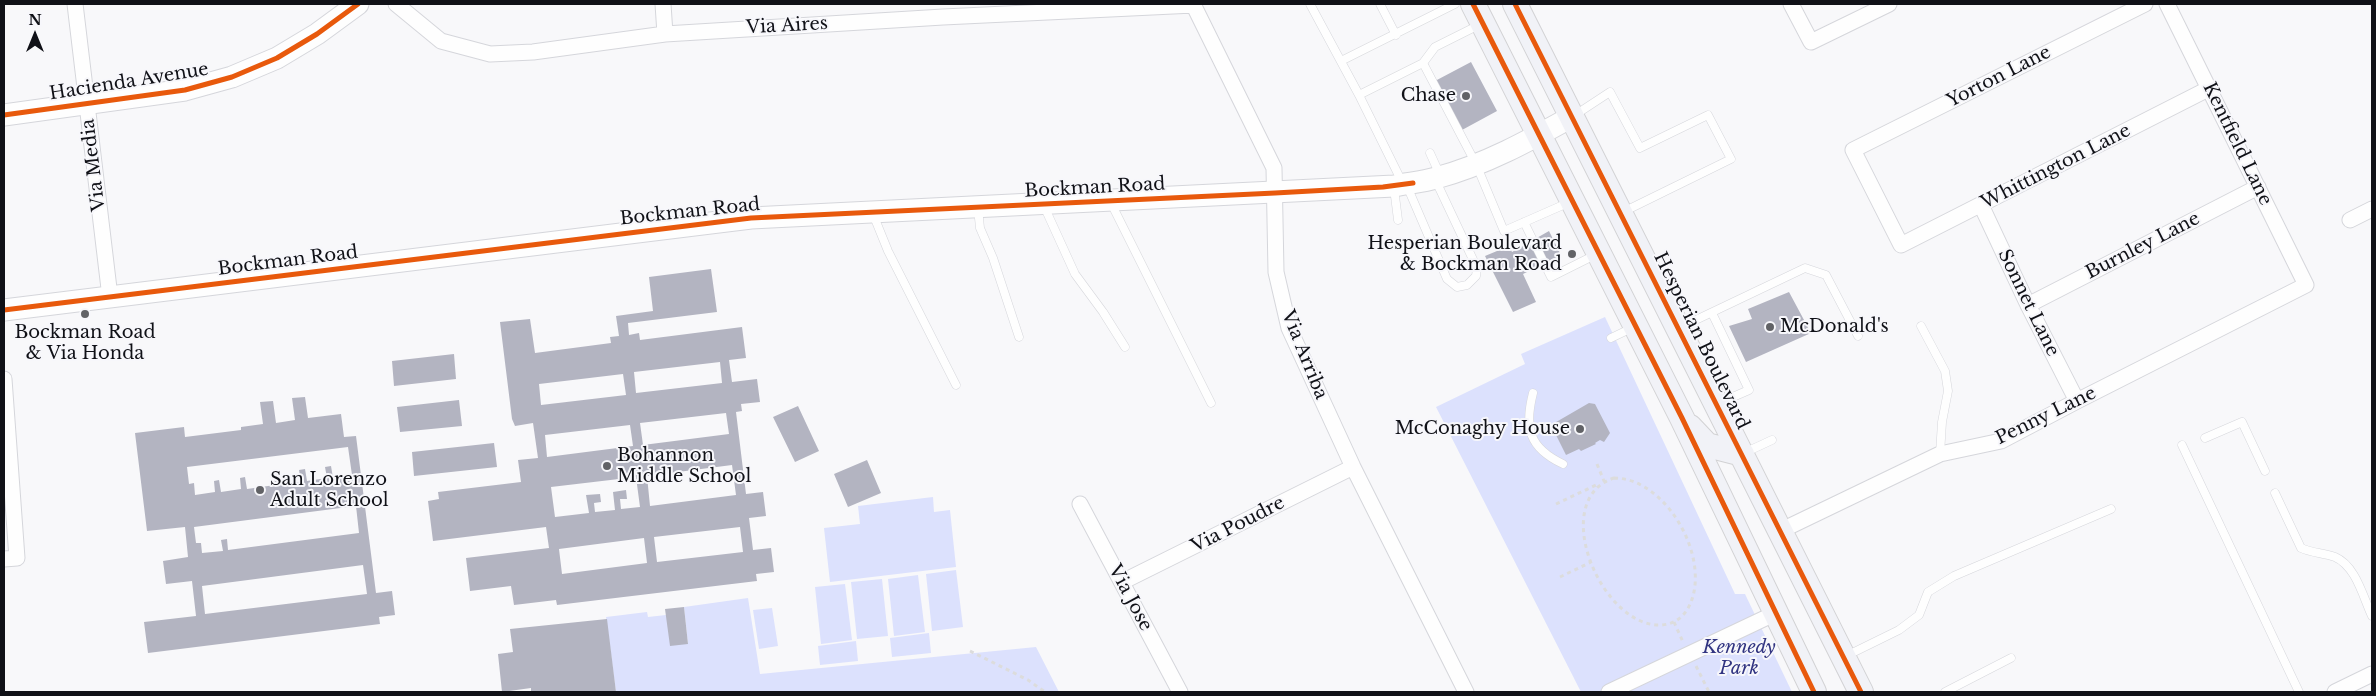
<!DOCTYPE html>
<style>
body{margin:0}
#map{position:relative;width:2376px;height:696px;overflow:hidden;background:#f8f8fa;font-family:"Libre Baskerville",serif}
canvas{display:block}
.frame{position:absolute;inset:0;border:5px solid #101117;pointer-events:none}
.north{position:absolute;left:10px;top:10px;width:50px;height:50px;-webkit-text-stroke:4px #f7f7fb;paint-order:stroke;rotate:0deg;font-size:14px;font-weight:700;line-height:20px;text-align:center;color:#101117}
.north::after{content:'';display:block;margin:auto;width:18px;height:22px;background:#101117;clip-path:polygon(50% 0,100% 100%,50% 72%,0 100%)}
</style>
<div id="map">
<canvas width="2376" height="696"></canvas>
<div class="frame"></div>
<div class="north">N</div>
</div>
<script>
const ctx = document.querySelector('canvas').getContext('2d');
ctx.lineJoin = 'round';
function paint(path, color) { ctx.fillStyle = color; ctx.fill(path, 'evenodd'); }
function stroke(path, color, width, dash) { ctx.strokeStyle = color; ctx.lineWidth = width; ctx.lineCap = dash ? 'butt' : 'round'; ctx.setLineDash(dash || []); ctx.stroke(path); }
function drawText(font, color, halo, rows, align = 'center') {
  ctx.font = font + ' "Libre Baskerville",serif'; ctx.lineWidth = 4; ctx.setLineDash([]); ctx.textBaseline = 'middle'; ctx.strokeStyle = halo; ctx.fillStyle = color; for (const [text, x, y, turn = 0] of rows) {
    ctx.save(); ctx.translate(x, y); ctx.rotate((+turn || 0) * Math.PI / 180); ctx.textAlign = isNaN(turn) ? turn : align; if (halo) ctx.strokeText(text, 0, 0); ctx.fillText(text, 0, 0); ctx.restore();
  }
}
const green = new Path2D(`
 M1605 317 1735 594H1745L1792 692H1581L1436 407 1525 364 1521 354Z
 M933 497 934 512 950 510 956 567 830 582 824 528 860 524 858 506Z
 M956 570 963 627 932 631 926 574Z
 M918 575 925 632 894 636 888 579Z
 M882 579 888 636 857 639 851 582Z
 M845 584 852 640 821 644 815 587Z
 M748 598 760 674 1036 647 1059 692H616L606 617 647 612 648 617 666 615 688 644 684 607Z
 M772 608 778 646 759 649 753 610Z
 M929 633 931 653 892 657 890 638Z
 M856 641 858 661 820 665 818 646Z`);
const building = new Path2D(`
 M1471 62 1497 111 1462 130 1435 81Z
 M1549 231 1561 255 1523 274 1536 302 1513 312 1485 256 1509 246 1512 252Z
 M711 269 717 312 628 323 629 335 639 333 640 340 742 327 746 358 729 360 732 382 757 379 760 402 741 404 742 411 736 412 746 494 763 492 766 516 749 518 753 550 771 548 774 572 756 574 757 581 557 605 556 600 514 605 511 586 470 591 466 558 549 548 546 527 433 541 428 501 439 499 438 492 521 482 518 460 538 458 533 423 515 426 512 419 500 322 530 319 535 353 611 343 610 337 619 336 616 316 653 311 649 277ZM720 362 722 383 636 393 634 372ZM623 374 626 395 541 405 539 384ZM726 413 729 434 643 445 640 423ZM630 425 633 446 547 457 545 435ZM732 465 736 495 650 506 647 476ZM636 477 640 507 621 509 620 499H627L626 490 613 492 615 510 595 512 594 503 601 502 600 494 586 495 589 513 555 517 551 487ZM740 527 743 552 657 562 654 537ZM644 538 647 563 562 574 559 549Z
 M1789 292 1811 333 1746 362 1729 326 1752 319 1748 309Z
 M454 354 456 379 394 386 392 361Z
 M305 397 308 418 341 414 344 437 356 436 376 593 392 591 395 615 379 617 380 624 148 653 144 622 196 616 192 581 166 584 163 561 188 557 185 527 147 531 135 433 184 427 185 437 241 430V427L263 424 260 402 273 401 276 423 295 420 292 398ZM348 447 352 475 333 478 331 466 325 467 327 478 307 481 305 469 299 470 301 482 280 484 279 473H274L275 485 247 489 245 477 240 478 241 489 221 492 219 480 214 481 215 492 195 495 194 483 189 484 187 467ZM356 506 359 533 228 550 227 539 221 540 223 551 202 553 201 543H196L194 527ZM363 565 367 594 205 614 202 586Z
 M459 400 462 426 400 432 397 407Z
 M1589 403 1595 404 1610 433 1604 442 1600 440 1595 443 1596 444 1581 451 1579 449 1566 455 1551 425Z
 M798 406 819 451 795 462 773 417Z
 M494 443 497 467 414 476 412 452Z
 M867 460 881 493 848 507 834 474Z
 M684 607 688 644 670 646 665 609Z
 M607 619 616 692H531V688L502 692 498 654 513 652 510 629Z`);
const path = new Path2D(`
 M1597 464 1604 481
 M1614 478C1668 478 1715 564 1687 610 1681 619 1673 624 1662 625 1602 629 1547 500 1614 478Z
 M1556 504 1596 485
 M1560 577 1591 562
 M1674 622 1683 642
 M970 651 1028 680 1045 692
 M1696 666 1709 692`);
const lane = new Path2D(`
 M1310 4 1359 95 1402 182
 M1380 4 1396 35
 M1341 61 1455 4
 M1423 63 1476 164 1504 231 1570 202
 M1359 95 1423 63 1435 47 1481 24
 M1575 115 1610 92 1640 148 1708 115 1731 159 1623 212
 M1430 153 1440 175
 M1407 186 1447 279 1457 287 1467 285 1476 276 1477 268 1435 179
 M1394 188 1398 220
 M1111 203 1211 403
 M1044 206 1075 274 1103 312 1125 347
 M978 208 980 228 993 258 1019 337
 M873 214 888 251 956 385
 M1524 222 1551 277 1597 254
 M1712 313 1749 390 1719 403
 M1921 326 1945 371 1948 391 1942 422 1940 454
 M1681 327 1805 268 1826 275 1858 336
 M1611 338 1634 327
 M1533 393C1524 428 1529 448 1563 464
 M2205 438 2242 422 2265 471
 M2182 445 2299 692
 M1744 453 1772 440
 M2275 493 2301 548C2312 553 2324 553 2335 557 2356 566 2363 597 2372 616
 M1846 656 1899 630 1919 615 1928 592 1954 576 2111 509
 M1945 692 2011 658`);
const street = new Path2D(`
 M75 4 110 297
 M396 4 441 41 490 54 533 52 665 34 943 17 1194 5
 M663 4 665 34
 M1193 4 1274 168 1276 272 1289 328 1353 467 1466 692
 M1791 4 1811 42 1889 4
 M2145 4 1853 150 1901 245 2210 88
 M1981 205 2028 305 2077 401
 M2350 220 2372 209
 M2028 305 2258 187
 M4 379 17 558 4 559
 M1080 504 1180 692
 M1780 531 1940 454 2001 441 2077 401 2306 285 2167 4
 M1122 582 1353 467
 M1609 692 1776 613
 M2335 692 2372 674`);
const secondary = new Path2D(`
 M4 115 185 90 232 77 277 58 317 34 358 4
 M4 310 751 218 1394 186C1408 183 1423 182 1436 178 1485 165 1530 140 1573 116`);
const primary = new Path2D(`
 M1473 4 1682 418 1814 692
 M1515 4 1861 692
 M1690 427 1707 445 1742 454`);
const cycleway = new Path2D(`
 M1473 4 1682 418 1814 692
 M1515 4 1861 692
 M4 115 185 90 232 77 277 58 317 34 358 4
 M4 310 751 218 1275 193 1383 187 1413 183`);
const markers = [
 [1466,96,5,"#616266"],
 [1572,254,5,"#616266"],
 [85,314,5,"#616266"],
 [1770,327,5,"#616266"],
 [1580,429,5,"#616266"],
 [607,466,5,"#616266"],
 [260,490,5,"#616266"]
];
const streetNames = [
 ["Via Aires",787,26,-3],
 ["Yorton Lane",1999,77,-27],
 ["Hacienda Avenue",129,82,-9],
 ["Kentfield Lane",2237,144,64],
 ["Via Media",94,165,-97],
 ["Whittington Lane",2056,167,-27],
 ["Bockman Road",1095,188,-3],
 ["Bockman Road",690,212,-6],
 ["Burnley Lane",2143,246,-27],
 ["Bockman Road",288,261,-7],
 ["Sonnet Lane",2028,303,64],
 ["Hesperian Boulevard",1701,341,64],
 ["Via Arriba",1304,355,68],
 ["Penny Lane",2046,416,-26],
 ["Via Poudre",1238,525,-27],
 ["Via Jose",1130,598,62]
];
const poiNames = [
 ["Chase",1456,96],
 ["Hesperian Boulevard",1562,244],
 ["& Bockman Road",1562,265],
 ["McDonald's",1780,327,"left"],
 ["Bockman Road",85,333,"center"],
 ["& Via Honda",85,354,"center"],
 ["McConaghy House",1570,429],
 ["Bohannon",617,456,"left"],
 ["Middle School",617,477,"left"],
 ["San Lorenzo",270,480,"left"],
 ["Adult School",270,501,"left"]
];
const parkNames = [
 ["Kennedy",1739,648],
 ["Park",1739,669]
];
paint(green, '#dce1fd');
paint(building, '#b3b4c1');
stroke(lane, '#d5d6db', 9);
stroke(street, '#d5d6db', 17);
stroke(secondary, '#d5d6db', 23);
stroke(primary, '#d2d2d4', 26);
stroke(path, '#dcdcdc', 3, [4, 4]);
stroke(lane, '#fefefe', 8);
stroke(street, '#fefefe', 15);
stroke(secondary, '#fefefe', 21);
stroke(primary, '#f1f2f7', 24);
stroke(cycleway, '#e8590c', 5);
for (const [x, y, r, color] of markers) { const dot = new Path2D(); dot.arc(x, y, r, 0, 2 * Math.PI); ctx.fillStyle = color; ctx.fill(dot); stroke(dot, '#f7f7fb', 2); }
drawText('18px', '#101117', '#f7f7fb', streetNames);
drawText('18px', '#101117', '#f7f7fb', poiNames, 'right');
drawText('italic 18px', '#313481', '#f7f7fb', parkNames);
</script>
